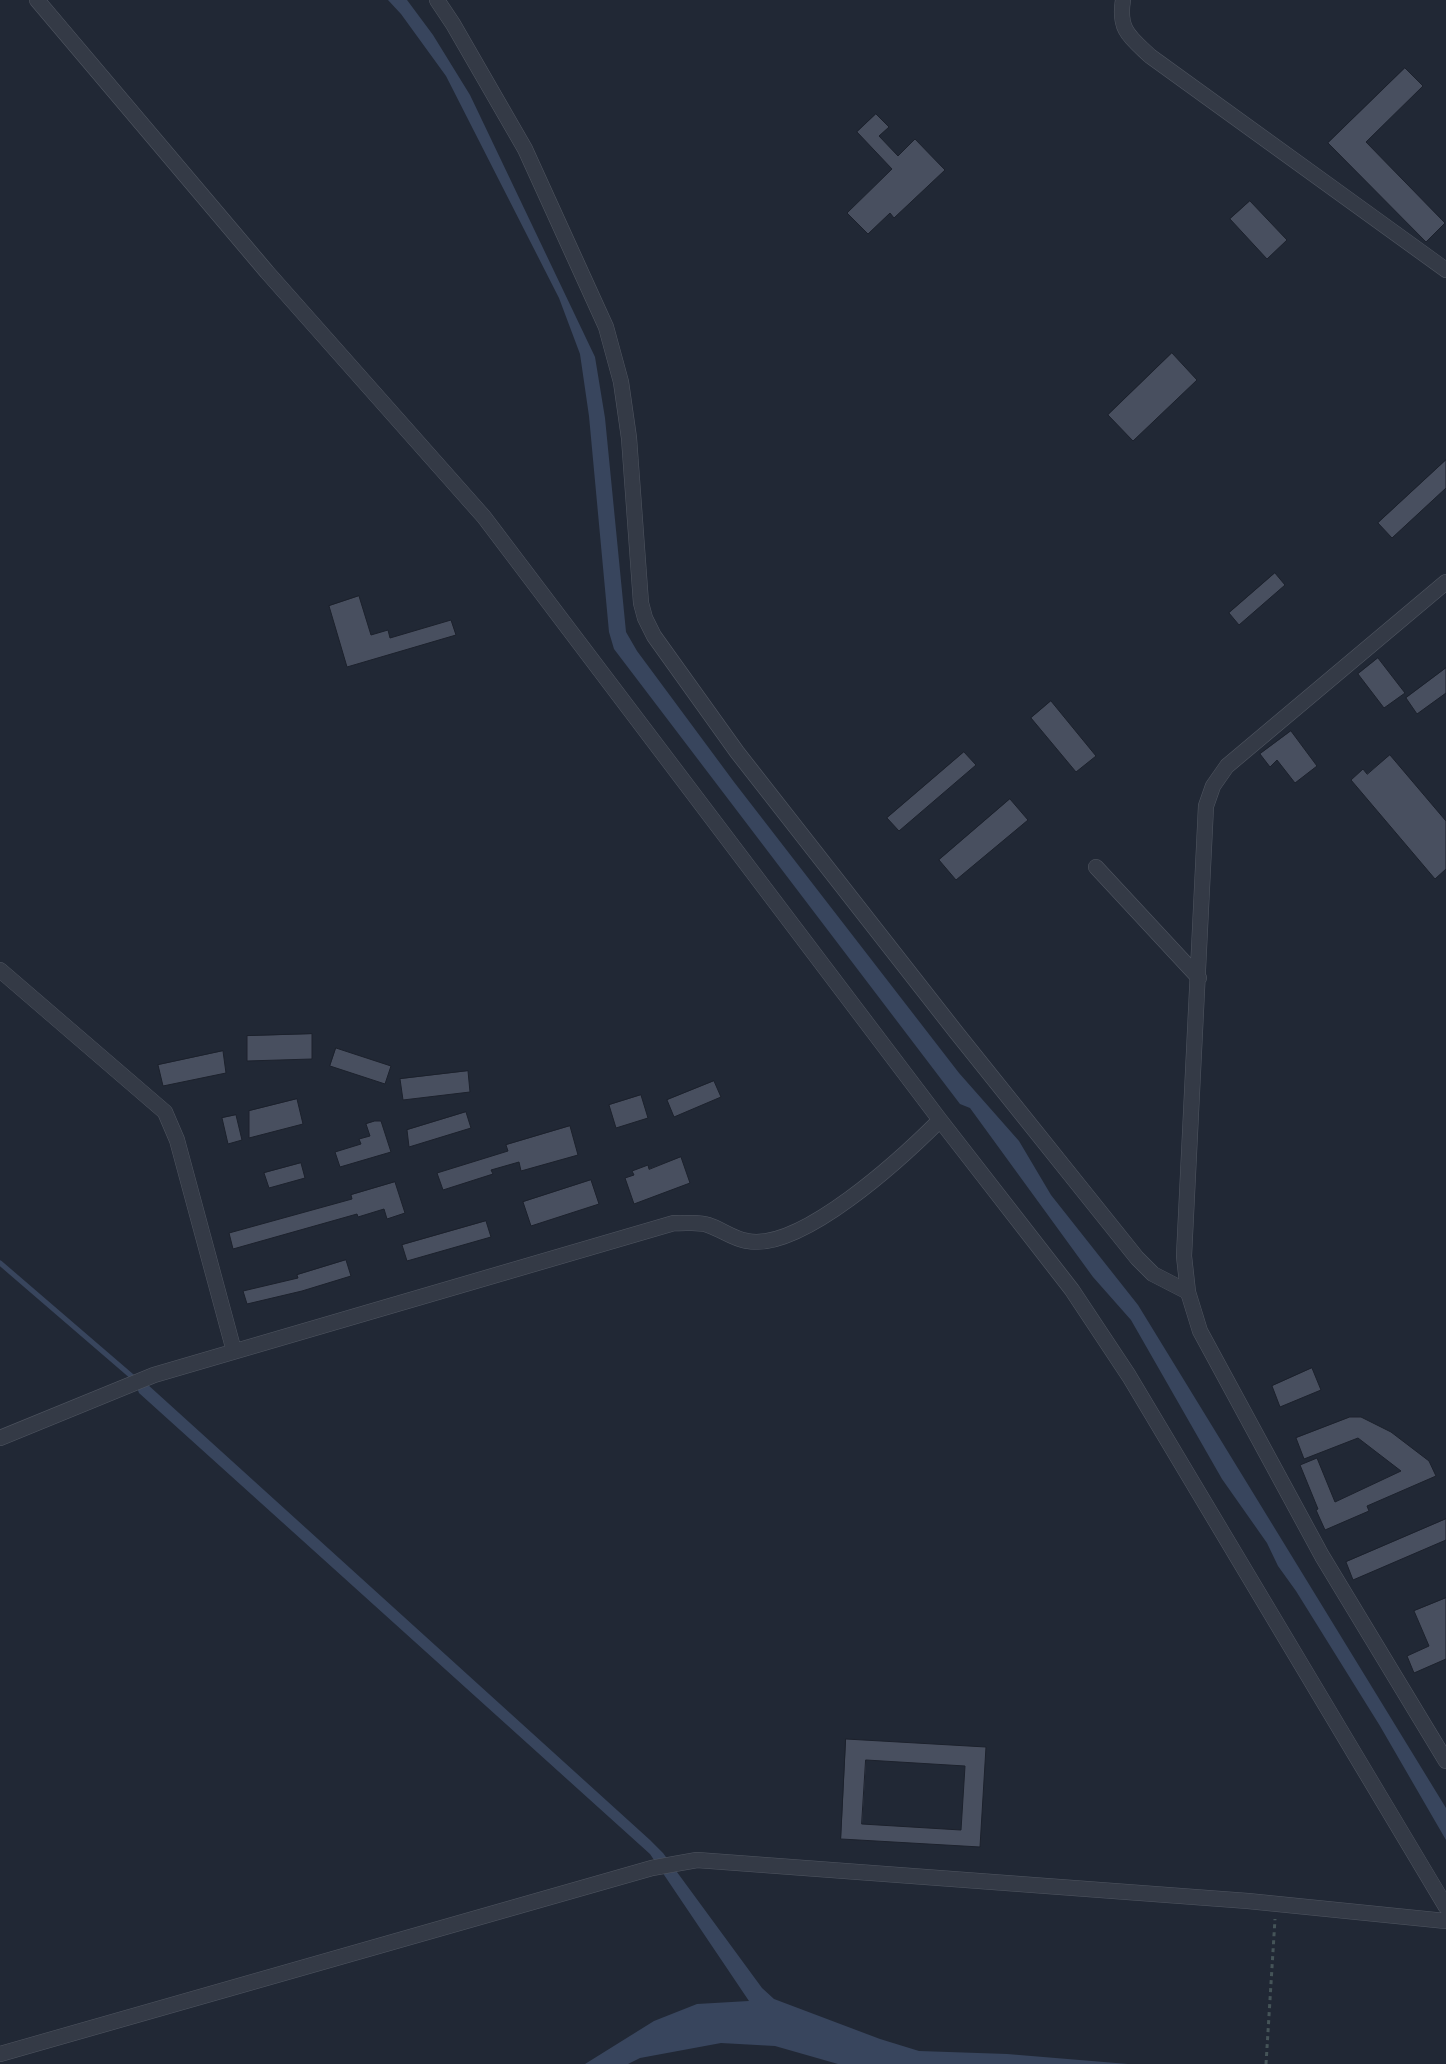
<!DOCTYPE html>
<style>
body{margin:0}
canvas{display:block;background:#212835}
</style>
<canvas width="1446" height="2064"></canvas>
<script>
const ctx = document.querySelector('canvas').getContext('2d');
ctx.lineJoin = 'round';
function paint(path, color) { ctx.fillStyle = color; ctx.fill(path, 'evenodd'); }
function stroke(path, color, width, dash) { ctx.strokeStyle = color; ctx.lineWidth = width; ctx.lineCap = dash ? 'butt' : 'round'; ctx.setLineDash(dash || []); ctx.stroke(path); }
const water = new Path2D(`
 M388 0H407L410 4 433 35 470 95 595 357 605 418 626 632 637 651 734 782 959 1073 1019 1141 1051 1195 1138 1305 1446 1808V1840L1380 1726 1296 1591 1278 1566 1267 1543 1222 1479 1131 1320 1093 1277 970 1108 960 1104 614 649 609 632 589 416 580 354 559 298 446 76 401 14Z
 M147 1384 650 1840 663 1853 762 1988 774 1999 880 2039 919 2051 1007 2054 1128 2064H838L775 2046 721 2043 640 2058 628 2064H585L654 2021 697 2004 749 2001 650 1854 139 1393 136 1385Z`);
const stream = new Path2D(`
 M0 1263 136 1380`);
const building = new Path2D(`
 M1405 68 1423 86 1366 142 1445 223 1426 242 1328 143Z
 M876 114 889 127 879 136 898 156 915 139 945 170 894 218 890 213 868 234 847 213 892 169 857 132Z
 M1250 201 1287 240 1267 259 1230 219Z
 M1172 353 1197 380 1133 441 1108 415Z
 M1446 460V488L1392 538 1378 523Z
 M1275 573 1285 585 1239 625 1229 613Z
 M359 596 371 635 388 630 390 638 451 620 456 635 347 667 329 606Z
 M1378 658 1405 693 1384 708 1358 674Z
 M1446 668V693L1417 714 1406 698Z
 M1051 701 1096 756 1076 772 1031 718Z
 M1291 731 1317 766 1295 783 1277 760 1270 767 1260 754Z
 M964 752 976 765 899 831 887 818Z
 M1390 755 1446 821V869L1435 879 1351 780 1363 769 1367 774Z
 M1010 799 1028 820 956 880 939 860Z
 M312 1034V1059L247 1061V1036Z
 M336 1048 391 1066 385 1084 330 1066Z
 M223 1051 226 1073 163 1086 158 1065Z
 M468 1071 470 1092 403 1100 400 1079Z
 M714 1081 721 1097 674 1117 667 1100Z
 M641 1095 648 1118 616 1128 609 1105Z
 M297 1099 303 1124 249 1138V1111Z
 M466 1112 471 1128 409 1147 407 1130Z
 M236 1115 242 1140 228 1144 222 1118Z
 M375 1121H381L391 1152 340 1167 335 1152 361 1144 359 1139 370 1136 366 1124Z
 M570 1126 578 1155 521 1171 519 1162 491 1170 493 1174 443 1190 437 1173 508 1151 506 1145Z
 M681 1157 690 1183 634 1204 625 1178 634 1175 632 1171 648 1165 649 1169Z
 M301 1163 305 1178 269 1188 264 1173Z
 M591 1180 599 1204 531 1226 523 1202Z
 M395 1182 405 1213 387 1219 384 1209 358 1217 357 1214 233 1249 229 1233 352 1199 351 1195Z
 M486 1221 491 1237 407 1261 402 1245Z
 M346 1260 351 1276 302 1291 247 1304 243 1291 298 1278 297 1275Z
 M1312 1368 1321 1390 1280 1407 1272 1386Z
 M1350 1417H1361L1391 1432 1429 1461 1436 1476 1367 1506 1369 1511 1325 1530 1316 1510 1318 1509 1300 1465 1317 1458 1335 1502 1401 1471 1358 1438 1304 1459 1296 1438Z
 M1446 1519V1540L1353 1580 1346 1562Z
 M1446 1598V1659L1414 1673 1407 1656 1429 1646 1414 1611Z
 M846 1739 986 1747 980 1847 841 1839ZM866 1760 965 1766 961 1830 862 1824Z`);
const path = new Path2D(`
 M1266 2064 1275 1919`);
const minor = new Path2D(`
 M37 0 267 272 484 517 940 1120 1072 1290 1129 1376 1446 1907
 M437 0 453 24 525 149 606 327 621 382 629 438 641 603 645 618 654 636 737 752 956 1032 1137 1258 1153 1274 1188 1292
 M1123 0C1118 30 1130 37 1150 56L1446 270
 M1446 582 1227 766 1213 786 1206 806 1184 1256 1188 1292 1200 1331 1322 1556 1446 1761
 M1096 867 1199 978
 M0 970 165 1112 177 1140 234 1351
 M0 1438 154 1375 674 1223C684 1224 698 1221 708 1225 721 1229 733 1239 747 1241 801 1252 903 1157 940 1120
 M0 2054 652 1868 697 1860 1248 1901 1446 1921`);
paint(water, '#38455d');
stroke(stream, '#38455d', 5);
paint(building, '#484f5f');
stroke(building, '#1c212c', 1);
stroke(minor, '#4f5560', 16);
stroke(path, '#455458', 3, [4, 4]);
stroke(minor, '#343a46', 15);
</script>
